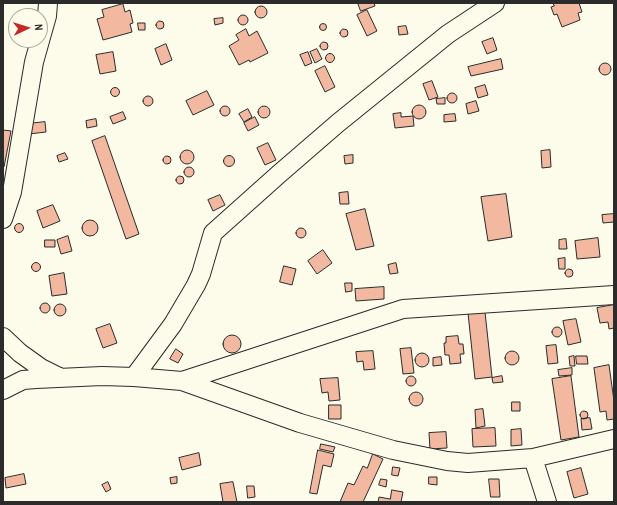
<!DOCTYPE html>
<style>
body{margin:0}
#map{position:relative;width:617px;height:505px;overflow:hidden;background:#fdfbea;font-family:"Archivo Narrow",sans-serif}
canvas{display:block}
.frame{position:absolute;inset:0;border:4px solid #2b2b2b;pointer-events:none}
.north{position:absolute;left:8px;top:8px;width:40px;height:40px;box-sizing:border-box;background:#fdfbea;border:1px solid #a9a89e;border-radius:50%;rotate:86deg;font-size:11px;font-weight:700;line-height:16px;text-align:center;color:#2b2b2b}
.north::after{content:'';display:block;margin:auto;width:14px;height:18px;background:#c62828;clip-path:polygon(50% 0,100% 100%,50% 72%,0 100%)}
</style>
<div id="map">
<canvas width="617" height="505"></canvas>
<div class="frame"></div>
<div class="north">N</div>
</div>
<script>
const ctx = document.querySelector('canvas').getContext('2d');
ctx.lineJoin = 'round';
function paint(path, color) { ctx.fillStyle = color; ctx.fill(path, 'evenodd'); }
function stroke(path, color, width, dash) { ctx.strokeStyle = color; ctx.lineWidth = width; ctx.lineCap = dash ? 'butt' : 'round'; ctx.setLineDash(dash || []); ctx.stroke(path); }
const building = new Path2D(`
 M358 3H374L375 6 361 11Z
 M553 3H579L582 12 578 13 580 20 562 27 557 14 554 15 551 7 554 6Z
 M123 4 125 12 130 10 133 23 130 24 132 32 103 40 97 19 104 17 102 10Z
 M255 12a6 6 0 1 1 12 0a6 6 0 1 1-12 0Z
 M367 10 377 31 367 36 357 15Z
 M238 20a5 5 0 1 1 10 0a5 5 0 1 1-10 0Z
 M223 18V23L215 25 214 19Z
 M156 25a4 4 0 1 1 8 0a4 4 0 1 1-8 0Z
 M138 23H145V30H139Z
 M319.5 27a3.5 3.5 0 1 1 7 0a3.5 3.5 0 1 1-7 0Z
 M406 26 408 34 399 35 398 27Z
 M340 33a4 4 0 1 1 8 0a4 4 0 1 1-8 0Z
 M246 29 249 36 257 31 268 53 250 62 249 60 239 65 229 46 239 40 236 35Z
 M493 38 497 50 487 54 482 42Z
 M320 46a4 4 0 1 1 8 0a4 4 0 1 1-8 0Z
 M166 44 172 60 161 65 155 49Z
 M317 49 322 59 315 63 310 52Z
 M113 52 116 71 100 74 96 55Z
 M308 52 312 63 305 66 300 55Z
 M325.5 58a4.5 4.5 0 1 1 9 0a4.5 4.5 0 1 1-9 0Z
 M501 59 503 69 471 76 468 67Z
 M599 69a6 6 0 1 1 12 0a6 6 0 1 1-12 0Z
 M325 66 335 87 325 92 315 71Z
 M432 81 438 97 429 100 423 84Z
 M485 85 488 95 478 98 475 88Z
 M110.5 92a4.5 4.5 0 1 1 9 0a4.5 4.5 0 1 1-9 0Z
 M207 91 214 105 193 115 186 101Z
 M447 98a5 5 0 1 1 10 0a5 5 0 1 1-10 0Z
 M143 101a5 5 0 1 1 10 0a5 5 0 1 1-10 0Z
 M445 98V104H437L436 99Z
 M476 101 479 111 468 114 466 104Z
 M412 112a7 7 0 1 1 14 0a7 7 0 1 1-14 0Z
 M258 112a6 6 0 1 1 12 0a6 6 0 1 1-12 0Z
 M220 111a5 5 0 1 1 10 0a5 5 0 1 1-10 0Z
 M248 109 252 117 244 122 239 114Z
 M123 112 126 119 113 124 110 117Z
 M401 113V117L413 116 414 126 395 128 393 114Z
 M455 114 456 121 444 122V115Z
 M255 117 259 125 248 131 244 123Z
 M96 119 97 126 87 128 86 121Z
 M45 122 46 132 29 134 28 124Z
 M3 130 11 131 4 167H3Z
 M105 136 139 234 126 239 92 141Z
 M268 143 276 160 265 165 257 148Z
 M180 157a7 7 0 1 1 14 0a7 7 0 1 1-14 0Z
 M550 150 551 167 542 168 541 151Z
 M65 153 68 159 59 162 57 156Z
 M353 155V163L345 164 344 156Z
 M223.5 161a5.5 5.5 0 1 1 11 0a5.5 5.5 0 1 1-11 0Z
 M163 160a4 4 0 1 1 8 0a4 4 0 1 1-8 0Z
 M184 172a5 5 0 1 1 10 0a5 5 0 1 1-10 0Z
 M176 180a4 4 0 1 1 8 0a4 4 0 1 1-8 0Z
 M348 192 349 204H340L339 193Z
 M506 194 512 237 488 241 481 197Z
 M220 195 225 205 213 211 208 200Z
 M53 205 60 221 43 228 37 211Z
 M365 209 374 246 356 250 346 214Z
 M614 214V222L603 223 602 215Z
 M82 228a8 8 0 1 1 16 0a8 8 0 1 1-16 0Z
 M14.5 228a4.5 4.5 0 1 1 9 0a4.5 4.5 0 1 1-9 0Z
 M296 233a5 5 0 1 1 10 0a5 5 0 1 1-10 0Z
 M68 236 72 251 61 254 57 240Z
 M598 238 600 257 577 259 575 241Z
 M566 239 567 249H559V240Z
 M45 240H55V247H45Z
 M323 250 332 263 317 274 308 261Z
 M565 258V269H559L558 259Z
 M31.5 267a4.5 4.5 0 1 1 9 0a4.5 4.5 0 1 1-9 0Z
 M396 263 398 273 390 274 388 265Z
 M284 266 296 269 292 285 280 282Z
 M565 273a4 4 0 1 1 8 0a4 4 0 1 1-8 0Z
 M64 273 67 294 52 296 49 276Z
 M345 283H352V291L346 292Z
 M384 287V299L356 301 355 289Z
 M40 308a5 5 0 1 1 10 0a5 5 0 1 1-10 0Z
 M54 310a6 6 0 1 1 12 0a6 6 0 1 1-12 0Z
 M614 305V328L609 329 608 322 600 323 597 308Z
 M485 312 492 377 475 379 468 313Z
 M576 319 581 342 568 345 563 321Z
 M110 324 117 343 103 348 96 329Z
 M552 332a5 5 0 1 1 10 0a5 5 0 1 1-10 0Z
 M223 344a9 9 0 1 1 18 0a9 9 0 1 1-18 0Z
 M458 336 459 344H463L464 354H460L461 363 450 364 449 355H445L444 343H446V337Z
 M556 345 558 363 548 364 546 346Z
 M411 348 414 373 403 374 400 349Z
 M176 349 183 354 178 363 170 359Z
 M505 358a7 7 0 1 1 14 0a7 7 0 1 1-14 0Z
 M373 351 375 369 364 370 363 361 357 362 356 352Z
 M415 360a7 7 0 1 1 14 0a7 7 0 1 1-14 0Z
 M574 356 575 366H570L569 357Z
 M576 356H587L588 364H577Z
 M441 357 442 365 433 366V358Z
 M609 365 614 401V419L607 420 606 411 600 412 594 368Z
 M572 368V375L559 376 558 370Z
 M406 381a5 5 0 1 1 10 0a5 5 0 1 1-10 0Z
 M502 376 503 382 493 383 492 378Z
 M571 376 579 437 561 440 552 379Z
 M338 378 340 400 329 401 328 392 322 393 320 379Z
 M409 399a7 7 0 1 1 14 0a7 7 0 1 1-14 0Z
 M512 402H520V411H512Z
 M329 405H341V419H329Z
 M483 409 485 426 476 428 475 410Z
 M580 415a4 4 0 1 1 8 0a4 4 0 1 1-8 0Z
 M590 418 592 429 582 430 581 419Z
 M495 428 496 446 473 447 472 429Z
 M521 429 522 445 511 446V430Z
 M446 432 447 448 430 449 429 433Z
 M321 444 335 447 333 452 320 449Z
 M318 450 334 454 331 467 323 465 317 494 310 493Z
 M199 453 201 465 182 470 179 458Z
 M373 454 383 459 363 502H340L348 483 354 485 363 466 367 468Z
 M393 467 400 468 398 476 392 475Z
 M581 468 588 494 574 498 567 472Z
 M24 474 26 484 6 488 5 478Z
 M177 477V483L171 484 170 478Z
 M429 477H437V485L429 484Z
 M381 479 387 480 386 487 379 485Z
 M489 479H499L500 497H491Z
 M108 482 111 489 106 492 102 485Z
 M233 482 237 502H223L220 484Z
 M247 486H254L255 497 248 498Z
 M392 490 403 492 401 502H378L379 497 390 499Z`);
const minor = new Path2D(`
 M3 219 12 192 34 62 47 16 48 3
 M3 337 20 353 41 368 59 377
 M134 377 173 324 196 285 201 274 213 233 279 174 338 123 448 34 495 3
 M182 381 403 309 614 295
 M3 390 23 380 36 379 102 376 134 377 182 381 300 423 393 450 447 461 468 463 533 458 614 439
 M533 458 547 502`);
paint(building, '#f2b8a0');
stroke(building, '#2b2b2b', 1);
stroke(minor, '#2b2b2b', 20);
stroke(minor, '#fdfbea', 18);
</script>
